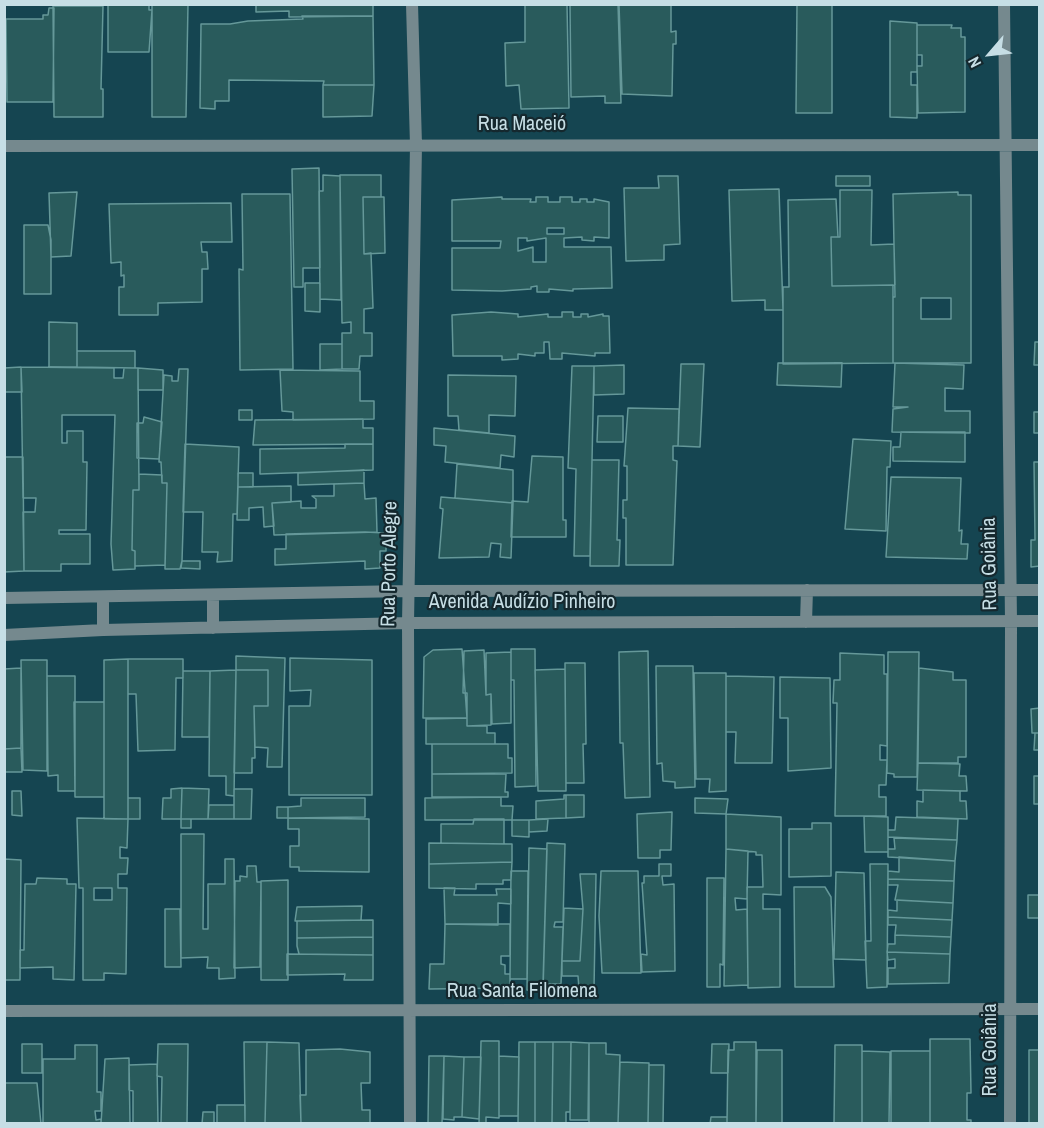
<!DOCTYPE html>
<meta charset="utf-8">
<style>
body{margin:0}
#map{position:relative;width:1044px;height:1128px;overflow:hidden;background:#154551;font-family:"Archivo Narrow",sans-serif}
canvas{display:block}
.frame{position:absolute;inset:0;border:6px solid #c6dee5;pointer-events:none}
.north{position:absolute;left:960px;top:24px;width:60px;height:60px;-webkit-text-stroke:4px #15282e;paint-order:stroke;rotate:242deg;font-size:16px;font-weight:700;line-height:24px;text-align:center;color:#c6dee5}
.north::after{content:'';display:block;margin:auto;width:21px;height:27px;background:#c6dee5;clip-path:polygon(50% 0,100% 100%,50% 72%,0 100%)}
</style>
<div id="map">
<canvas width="1044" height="1128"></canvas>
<div class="frame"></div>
<div class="north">N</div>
</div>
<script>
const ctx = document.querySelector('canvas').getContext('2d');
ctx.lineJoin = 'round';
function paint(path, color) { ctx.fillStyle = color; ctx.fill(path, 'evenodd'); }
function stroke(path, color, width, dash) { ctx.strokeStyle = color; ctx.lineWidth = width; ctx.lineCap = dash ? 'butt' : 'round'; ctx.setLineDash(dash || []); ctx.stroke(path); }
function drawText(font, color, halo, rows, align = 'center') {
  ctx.font = font + ' "Archivo Narrow",sans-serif'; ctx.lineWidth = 4.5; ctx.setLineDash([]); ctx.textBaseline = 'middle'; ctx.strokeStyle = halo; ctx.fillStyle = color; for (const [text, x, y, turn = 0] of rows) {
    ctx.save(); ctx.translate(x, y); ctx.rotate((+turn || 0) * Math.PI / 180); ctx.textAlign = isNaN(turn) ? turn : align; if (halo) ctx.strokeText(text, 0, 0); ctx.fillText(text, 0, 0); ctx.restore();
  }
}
const building = new Path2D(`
 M108 4H149V10H152L149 52H108Z
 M152 4H188L186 117H152Z
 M256 4H373V16L289 17V11L256 12Z
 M525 4H567L569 108 521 109 519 85 506 86 505 43 525 42Z
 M570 4H618L621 103H605V96L571 97Z
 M619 4H671V32L676 31V44H673L672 96 622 94Z
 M797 4H832V113H796Z
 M53 6H103L101 89H103V117H54Z
 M49 8H54L53 102H7L6 19H43V15H48Z
 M302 16H373L374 85H323L324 81 229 80V101H215V109L200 108 201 24H230L248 21 303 19Z
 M890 21 917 23V72H911V85H917V118L890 117Z
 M917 25H952L951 28H961V37H965V112L918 113 917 66H922V55H917Z
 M323 85H374L372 116 323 117Z
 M319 168 320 268H303V287H294L292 169Z
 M323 175 340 176 341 300 320 299 319 191H323Z
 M340 175H381V197H363L364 254 371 253 373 308 364 309V333H372V356H360L359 369H342V333H351V322L342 323Z
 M658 176H678L680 244 664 245V260L626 261 624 188H659Z
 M836 176H870V186H836Z
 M779 189 783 310H765V300L732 301 729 190Z
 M840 190H872L871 245 894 244 895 285 832 286 831 237H840Z
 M77 192 71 256 51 257 49 193Z
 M958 192V195H971V363H893V297H895L893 194ZM921 298H951V319H921Z
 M242 194H290L293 369 240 370 239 269 243 270Z
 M363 197H384L385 253 364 254Z
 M502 197V199H531L530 202H536V197H548V202H560V197H572V202H580V199H587V202H594V199L609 202V238L594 237V241L582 240V237L564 238V247H611L612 288 573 289V291L549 289V292H537V286L531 287V289L502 291 452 290V248H500L501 241H452V200ZM547 228H564V234H547ZM518 238H527V241L546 238V262H533V247L518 251Z
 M836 199 838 237H831L832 286 893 285V363L783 364V287H789L788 200Z
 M231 203 232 242H201L202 252H207L208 269H202V302L158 303V315H119V287H124V275L121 276V262L111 263 109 204Z
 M24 225H48L51 240V294H24Z
 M305 283H320V312L305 311Z
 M491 312 518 314V317L548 314V317H562V312H573V317H581V314H588V317L603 314V316H609L610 353H595V356L562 353V359H550L549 342H544V353H535V356L518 354V359L502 360V356H453L452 315Z
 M49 322 77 323V367H49Z
 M1035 342H1040V365H1034Z
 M320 344H342V369L320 370Z
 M77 351H135V368L77 367Z
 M778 363H842L841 387 777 385Z
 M895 363 964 365 963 389 945 388V411H970V433L892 432 893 409 908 407H893Z
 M681 364H704L700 447 678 446Z
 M624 365V394L594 395V366Z
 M572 366H594L590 556H574L576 469 568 468Z
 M21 367 114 368V378H123L124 368H138L139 490H133L132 550 135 551V569L113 570 111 544 115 415H62V443H67V431H83V462H87L86 530H59V534H90V564H61V571H24L23 512H35L36 498H23Z
 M21 367 22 392H4V368Z
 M138 368 163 370V390H138Z
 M179 369H188L182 561 180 569H165L167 483H162L161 462H159L164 375 172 376V381H178Z
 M280 370 360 371V401H374V419L293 420V412L282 411Z
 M448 375 516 376 515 416 489 415V433L459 430 458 416H448Z
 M628 408 679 409 678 446H673V460L677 461 673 565H626V518H623V500H627V466H624Z
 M239 410H252V420H239Z
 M1034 412H1040V433H1034Z
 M598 416H623V442H597Z
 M144 417 162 422 159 459 137 458V423H143Z
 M363 419V428H373V444L253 445 255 420Z
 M434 428 515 436 514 457 501 455 500 468 445 462 446 446 434 445Z
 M901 432H965V462L893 461V447H900Z
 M853 439 891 441 890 467H887L886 531 845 529Z
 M185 444 239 447 237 514H233L232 561 217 562 218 552H202L203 512H183Z
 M345 444H373V470L260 474V449L345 448Z
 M532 456 563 457V520H566V537H511L512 501 528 502Z
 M4 457H23L24 571 4 572Z
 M592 460H619L617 540H620L619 566H590Z
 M1034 462H1040V566L1031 567V540H1035Z
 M457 464 513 470V503L455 498Z
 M364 470V483L298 485V473Z
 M238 473H253V487H238Z
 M139 474 162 475V483H167L165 565 135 566V551L132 550 133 490H139Z
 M891 477 961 478 959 531 962 530 961 544H968L967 559 886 557Z
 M364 483 365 499 376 498 377 532 274 535 272 503 301 501V508H316V499L312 496H334V484Z
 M291 486V502L272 503 274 526 264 527 263 507 249 508V520H237L238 487Z
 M441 497 513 503 511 558 500 557 501 544 491 543 489 557 439 558 443 509 440 508Z
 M365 532 386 533V551H380V568L365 569V561L275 565V549H286V534Z
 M182 561H200V569L181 568Z
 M462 649 467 718H423L424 657 433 650Z
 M511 649H535L536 786 515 787 514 680H511Z
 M484 650 486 695 491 694V725L467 726V693H463L464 651Z
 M648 651 650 797 625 798 623 743H620L619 652Z
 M511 652V723L492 724 491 694 486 695V653Z
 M888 652H919L917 777H894V774L887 773Z
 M840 653 884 655V674H887V746L880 745V760H887L886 785H879V797H886V816H835L837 703H833L834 680H840Z
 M236 656 285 658 282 767H267L268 748 255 747 254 706H268V670H236Z
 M290 658 372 660V795H289V706H310L311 690 290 691Z
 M128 659H183V678H176L175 750 138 751 136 694H128Z
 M128 659V819H104V660Z
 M21 660H47V771L23 770Z
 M565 663H585L586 744H583L584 783H566Z
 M656 666H693L695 787 675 788V782L663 781 662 763 657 764Z
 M21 668V748L4 749V669Z
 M919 668 953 672V680H966V757H958V763H918Z
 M565 669 566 791H538L535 670Z
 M236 670 234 796 226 795V776H209L210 671Z
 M236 670H268V706H254L255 758H252V773H234Z
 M183 671H210L209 737H182Z
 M694 673H726V791L709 792 710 779H696Z
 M47 676H75V791H58V775L48 776Z
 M726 676 774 677 772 763H735L736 732H726Z
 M780 677 830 678 831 768 788 771V718H780Z
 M74 702H104V797H75Z
 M1040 708V733H1032L1031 709Z
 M467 718V726H487V733H495V744H426V719Z
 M1035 733H1040V750H1034Z
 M432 744H508V758H512V773L432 774Z
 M21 748 22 772H4V749Z
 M918 763 960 764 959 776H966L967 791 917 790Z
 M432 774H506L505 792H508V797H432Z
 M1034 776H1040V804H1034Z
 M182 788 181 819H162L163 798H171V789Z
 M182 788 209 789 208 819H181Z
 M234 789H252L251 819H234Z
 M923 790 960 791V801H966L967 819 917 817V801L923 802Z
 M12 791H21L22 816 12 815Z
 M564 795H566V818L536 819V801L564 799Z
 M566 795H584V817L566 818Z
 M501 797V806H513L512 820H425V798Z
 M128 798H140V819H128Z
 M301 798H365V817L288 818V807L301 806Z
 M695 798 728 799 726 814 695 813Z
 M209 805H234V819H208Z
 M277 807H288V818H277Z
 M672 812 671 850H660V858H638L637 814Z
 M726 814 781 817V895L763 894V909H780V987L748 988 747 887H763L762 855H756V852L726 849Z
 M864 816 888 817V852H865Z
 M896 817 958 819 957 840 888 837V830H895Z
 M77 818 128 819 127 848 120 847V858H128L127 874H118V888H127L126 974 104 973V980H83V888H79ZM94 888H112V900H94Z
 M288 818 369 819V872L299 871V867H290V846H299V829H288Z
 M181 819H191V828H181Z
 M474 819H504V844L441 843V824H473Z
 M548 819 547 831 529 832V820Z
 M512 820H529V837L512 836Z
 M812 823H831V876L789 877V829H812Z
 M181 834H204L203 929H208V884H225V859H234L235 978 219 979V968H207L208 957 181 958Z
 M894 838 957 840 955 861 888 857V849H895Z
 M429 843 512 844V862L429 864Z
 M547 843 565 844 563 922H555L554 927H563L561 984H543Z
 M529 848 547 849 543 991 527 990Z
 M726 849 748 851 747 899 735 898 736 910 747 909 748 985 724 986Z
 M899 857 955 861 954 881 888 879V871L899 872Z
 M4 859 21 860 20 980H4Z
 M512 862 511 880H503V884H476V889L429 888V864Z
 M659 864H671V876H662L663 885 674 884 675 971 642 972 641 954 647 955 642 883H644V876H659Z
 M870 864H888L887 987 867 988 865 941H871Z
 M247 866H256L257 882H261L260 967 234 968 235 881H240V876L247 877Z
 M511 871H528L527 979H510Z
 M601 871H638L641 973H602L599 916Z
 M836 872 864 873 866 960 834 959Z
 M580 874H596L594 989H579L578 976H562V961H580L583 909Z
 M37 878 67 879V884H76L74 980 53 979V967L20 968V950H24L25 884H36Z
 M707 878H724L723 965 720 964V987H707Z
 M888 879 954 881 953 903 895 900 898 885H888Z
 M288 880V980H261V881Z
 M794 887H825L831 897 834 987H795Z
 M444 888H455L454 895H497L496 889H511V904L498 903V925L445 924Z
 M1028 895H1040V918H1028Z
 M897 900 953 903 952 920 888 917V910L897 911Z
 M362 906 361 920 295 921 297 907Z
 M564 908 583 909 580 961H562Z
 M165 909H180L181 967H165Z
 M888 917 952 920 951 937 895 935 896 925H888Z
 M373 920V937L297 938V921Z
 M445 924H510V956H501V964L505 965V974H510V988L429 989 430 964H444Z
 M895 935 951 937 950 954 887 952 888 944H895Z
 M373 937V955L299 954 297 946V938Z
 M887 952 950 954 949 983 888 984V968H895V959L888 960Z
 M287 954 373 955V980H344L345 974 287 975Z
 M930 1039H970L971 1093H967V1120H971V1124H930Z
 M481 1041H499V1118L486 1117V1124H479Z
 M244 1042H267L265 1124 245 1123Z
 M267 1042 299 1043 301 1124H265Z
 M519 1042H535V1124H518Z
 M535 1042H553L552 1123 535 1124Z
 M553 1042H571L570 1112H566V1123H552Z
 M571 1042 589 1043 588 1120H570Z
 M734 1042H756V1124H727L728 1050H734Z
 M589 1043H606V1054L620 1055 618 1124H589Z
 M22 1044H42V1073H22Z
 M158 1044H188L187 1124H161L162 1077 157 1076Z
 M712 1044H729L728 1073H711Z
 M75 1045H97V1092H101V1111H95L96 1120 101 1119V1124H43V1059H75Z
 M835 1045H862V1124H834Z
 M340 1049 370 1052V1083H361L362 1110H370V1124H301L300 1095H306V1050Z
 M757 1050H782V1124H756Z
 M1029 1050H1040V1124H1029Z
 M862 1051 890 1052 889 1124H862Z
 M891 1051H930V1124H891Z
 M429 1056H444L442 1124H428Z
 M444 1056 464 1057 462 1117H454V1120L443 1119Z
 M499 1056 519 1057 518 1116H499Z
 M464 1057H481L479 1119 462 1117Z
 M129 1058 130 1124H101L105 1059Z
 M620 1062 649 1063 648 1124H618Z
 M157 1064 158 1124H133V1091L129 1090V1065Z
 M649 1065H664L663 1124H648Z
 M4 1083H37L41 1124H4Z
 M217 1105H245V1123H217Z
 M203 1112H214V1124H202Z
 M711 1117H727V1124H710Z`);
const street = new Path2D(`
 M1004 4 1011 621 1010 1124
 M4 146 1040 145
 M213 595V628
 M4 598 409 591 1040 590
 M806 622 807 590
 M103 630V598
 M4 635 103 630 408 623 1040 621
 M4 1011 1040 1009
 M410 1124 408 623 416 145 412 4`);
const streetNames = [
 ["Rua Maceió",522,125],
 ["Rua Porto Alegre",390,564,-89],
 ["Rua Goiânia",990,564,-91],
 ["Avenida Audízio Pinheiro",522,603],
 ["Rua Santa Filomena",522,992],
 ["Rua Goiânia",991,1050,-90]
];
paint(building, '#295b5c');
stroke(building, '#659899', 1.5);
stroke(street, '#75898e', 12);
drawText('20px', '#c6dee5', '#15282e', streetNames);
</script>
